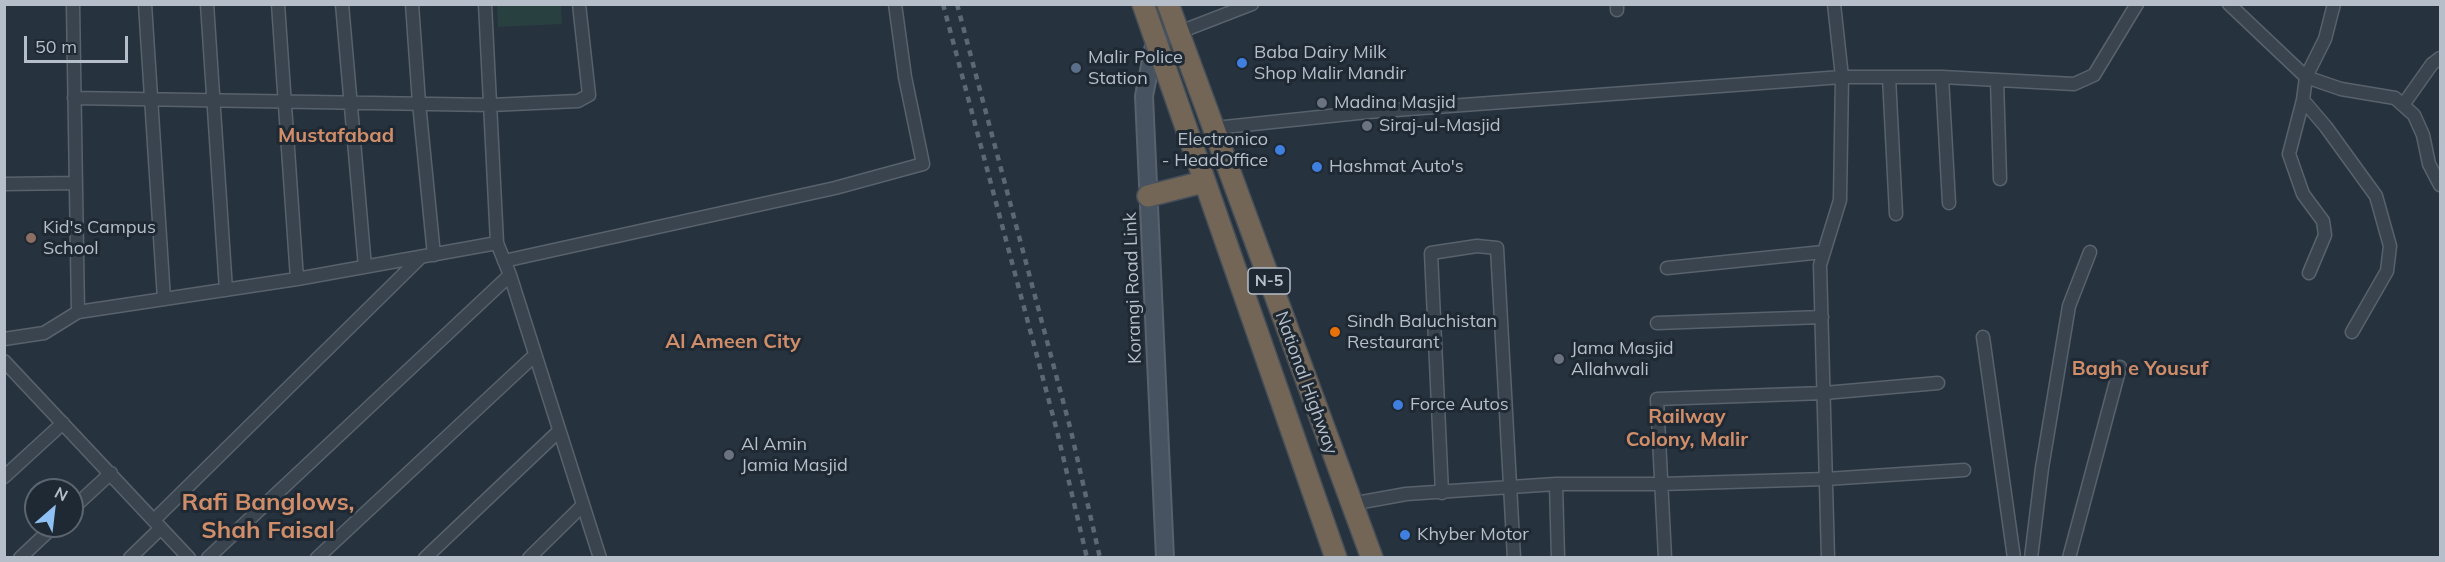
<!DOCTYPE html>
<style>
body{margin:0}
#map{position:relative;width:2445px;height:562px;overflow:hidden;background:#26323e;font-family:Mulish,sans-serif}
canvas{display:block}
.frame{position:absolute;inset:0;border:6px solid #b6bfc9;pointer-events:none}
.north{position:absolute;left:24px;top:478px;width:60px;height:60px;box-sizing:border-box;background:#1f2933;border:2px solid #5b656f;border-radius:50%;rotate:28deg;font-size:16px;font-weight:700;line-height:24px;text-align:center;color:#b6bfc9}
.north::after{content:'';display:block;margin:auto;width:21px;height:27px;background:#90bff3;clip-path:polygon(50% 0,100% 100%,50% 72%,0 100%)}
.scale{position:absolute;left:24px;top:36px;width:104px;height:27px;box-sizing:border-box;border:3px solid #b6bfc9;border-top:0;padding-left:8px;font-size:18px;line-height:21px;white-space:nowrap;color:#b6bfc9;-webkit-text-stroke:4px #1f2933;paint-order:stroke}
</style>
<div id="map">
<canvas width="2445" height="562"></canvas>
<div class="frame"></div>
<div class="north">N</div>
<div class="scale">50 m</div>
</div>
<script>
const ctx = document.querySelector('canvas').getContext('2d');
ctx.lineJoin = 'round';
function paint(path, color) { ctx.fillStyle = color; ctx.fill(path, 'evenodd'); }
function stroke(path, color, width, dash) { ctx.strokeStyle = color; ctx.lineWidth = width; ctx.lineCap = dash ? 'butt' : 'round'; ctx.setLineDash(dash || []); ctx.stroke(path); }
function drawText(font, color, halo, rows, align = 'center') {
  ctx.font = font + ' Mulish,sans-serif'; ctx.lineWidth = 6; ctx.setLineDash([]); ctx.textBaseline = 'middle'; ctx.strokeStyle = halo; ctx.fillStyle = color; for (const [text, x, y, turn = 0] of rows) {
    ctx.save(); ctx.translate(x, y); ctx.rotate((+turn || 0) * Math.PI / 180); ctx.textAlign = isNaN(turn) ? turn : align; if (halo) ctx.strokeText(text, 0, 0); ctx.fillText(text, 0, 0); ctx.restore();
  }
}
const green = new Path2D(`
 M497 5H561L562 24 498 27Z`);
const street = new Path2D(`
 M73 4 78 312
 M145 4 164 299
 M207 4 226 290
 M278 4 297 279
 M342 4 365 267
 M412 4 419 103 434 255
 M485 4 497 243 510 275 600 558
 M1617 4V10
 M1834 4 1842 77H1942L2074 84 2094 75 2137 4
 M2229 4 2306 77 2341 89 2395 98 2414 115 2423 135 2429 164 2440 185
 M2334 4 2325 39 2306 77 2303 100 2326 127 2376 196 2390 246 2387 271 2352 332
 M1177 33 1252 4
 M1889 77 1896 214
 M1942 77 1949 203
 M1997 80 2000 179
 M74 98 491 105 578 101 589 95 579 4
 M2303 100 2289 154 2303 194 2323 221 2325 235 2309 273
 M2403 105 2432 64 2440 58
 M1215 128 1368 112 1842 77 1840 200 1820 265 1828 558
 M4 184 76 183
 M504 261 835 188 923 164 905 77 895 4
 M1667 268 1823 252
 M1657 323 1822 317
 M1983 337 2014 558
 M4 339 44 333 78 312 297 279 497 243
 M4 361 189 558
 M4 477 63 423
 M1556 484 1558 558
 M1442 493 1431 253 1477 246 1497 248 1514 558
 M1351 504 1406 494 1556 484H1661L1826 479 1964 470
 M72 509 111 473
 M154 520 421 257
 M20 558 54 526
 M130 558 161 528
 M208 558 510 275
 M317 558 535 355
 M425 558 559 431
 M529 558 583 505
 M1665 558 1657 399 1824 393 1938 383
 M2031 558 2042 468 2069 306 2090 252
 M2069 558 2120 367`);
const secondary = new Path2D(`
 M1165 558 1144 96 1155 40 1177 33`);
const highway = new Path2D(`
 M1143 4 1336 558
 M1168 4 1372 558
 M1148 196 1203 182`);
const rail = new Path2D(`
 M943 4 1057 431 1087 558
 M957 4 1071 431 1100 558`);
const markers = [
 [1242,63,6,"#3f7fe0"],
 [1076,68,6,"#5c6f8a"],
 [1322,103,6,"#6b7280"],
 [1367,126,6,"#6b7280"],
 [1280,150,6,"#3f7fe0"],
 [1317,167,6,"#3f7fe0"],
 [31,238,6,"#8d6e63"],
 [1335,332,6,"#e8710a"],
 [1559,359,6,"#6b7280"],
 [1398,405,6,"#3f7fe0"],
 [729,455,6,"#6b7280"],
 [1405,535,6,"#3f7fe0"]
];
const shields = [
 [1269,281,42]
];
const shieldNames = [
 ["N-5",1269,281]
];
const poiNames = [
 ["Baba Dairy Milk",1254,53],
 ["Shop Malir Mandir",1254,74],
 ["Malir Police",1088,58],
 ["Station",1088,79],
 ["Madina Masjid",1334,103],
 ["Siraj-ul-Masjid",1379,126],
 ["Electronico",1268,140,"right"],
 ["- HeadOffice",1268,161,"right"],
 ["Hashmat Auto's",1329,167],
 ["Kid's Campus",43,228],
 ["School",43,249],
 ["Sindh Baluchistan",1347,322],
 ["Restaurant",1347,343],
 ["Jama Masjid",1571,349],
 ["Allahwali",1571,370],
 ["Force Autos",1410,405],
 ["Al Amin",741,445],
 ["Jamia Masjid",741,466],
 ["Khyber Motor",1417,535]
];
const streetNames = [
 ["Korangi Road Link",1133,288,-92],
 ["National Highway",1306,383,70]
];
const neighbourhoodNames = [
 ["Mustafabad",336,136],
 ["Al Ameen City",733,342],
 ["Bagh e Yousuf",2140,369],
 ["Railway",1687,417],
 ["Colony, Malir",1687,440]
];
const districtNames = [
 ["Rafi Banglows,",268,503],
 ["Shah Faisal",268,531]
];
paint(green, '#294040');
stroke(street, '#58626c', 15);
stroke(secondary, '#58626c', 20);
stroke(highway, '#454f59', 24);
stroke(street, '#3a444e', 12);
stroke(secondary, '#485361', 16);
stroke(highway, '#746657', 21);
stroke(rail, '#5c6875', 4.5, [6, 6]);
for (const [x, y, r, color] of markers) { const dot = new Path2D(); dot.arc(x, y, r, 0, 2 * Math.PI); ctx.fillStyle = color; ctx.fill(dot); stroke(dot, '#1f2933', 2); }
for (const [x, y, w] of shields) { const box = new Path2D(); box.roundRect(x - w / 2, y - 13, w, 26, 4.5); ctx.fillStyle = '#1f2933'; ctx.fill(box); stroke(box, '#b6bfc9', 1.5); }
drawText('bold 16px', '#b6bfc9', null, shieldNames);
drawText('18px', '#b6bfc9', '#1f2933', poiNames, 'left');
drawText('18px', '#b6bfc9', '#1f2933', streetNames);
drawText('bold 20px', '#d08d69', '#1f2933', neighbourhoodNames);
drawText('bold 24px', '#d08d69', '#1f2933', districtNames);
</script>
